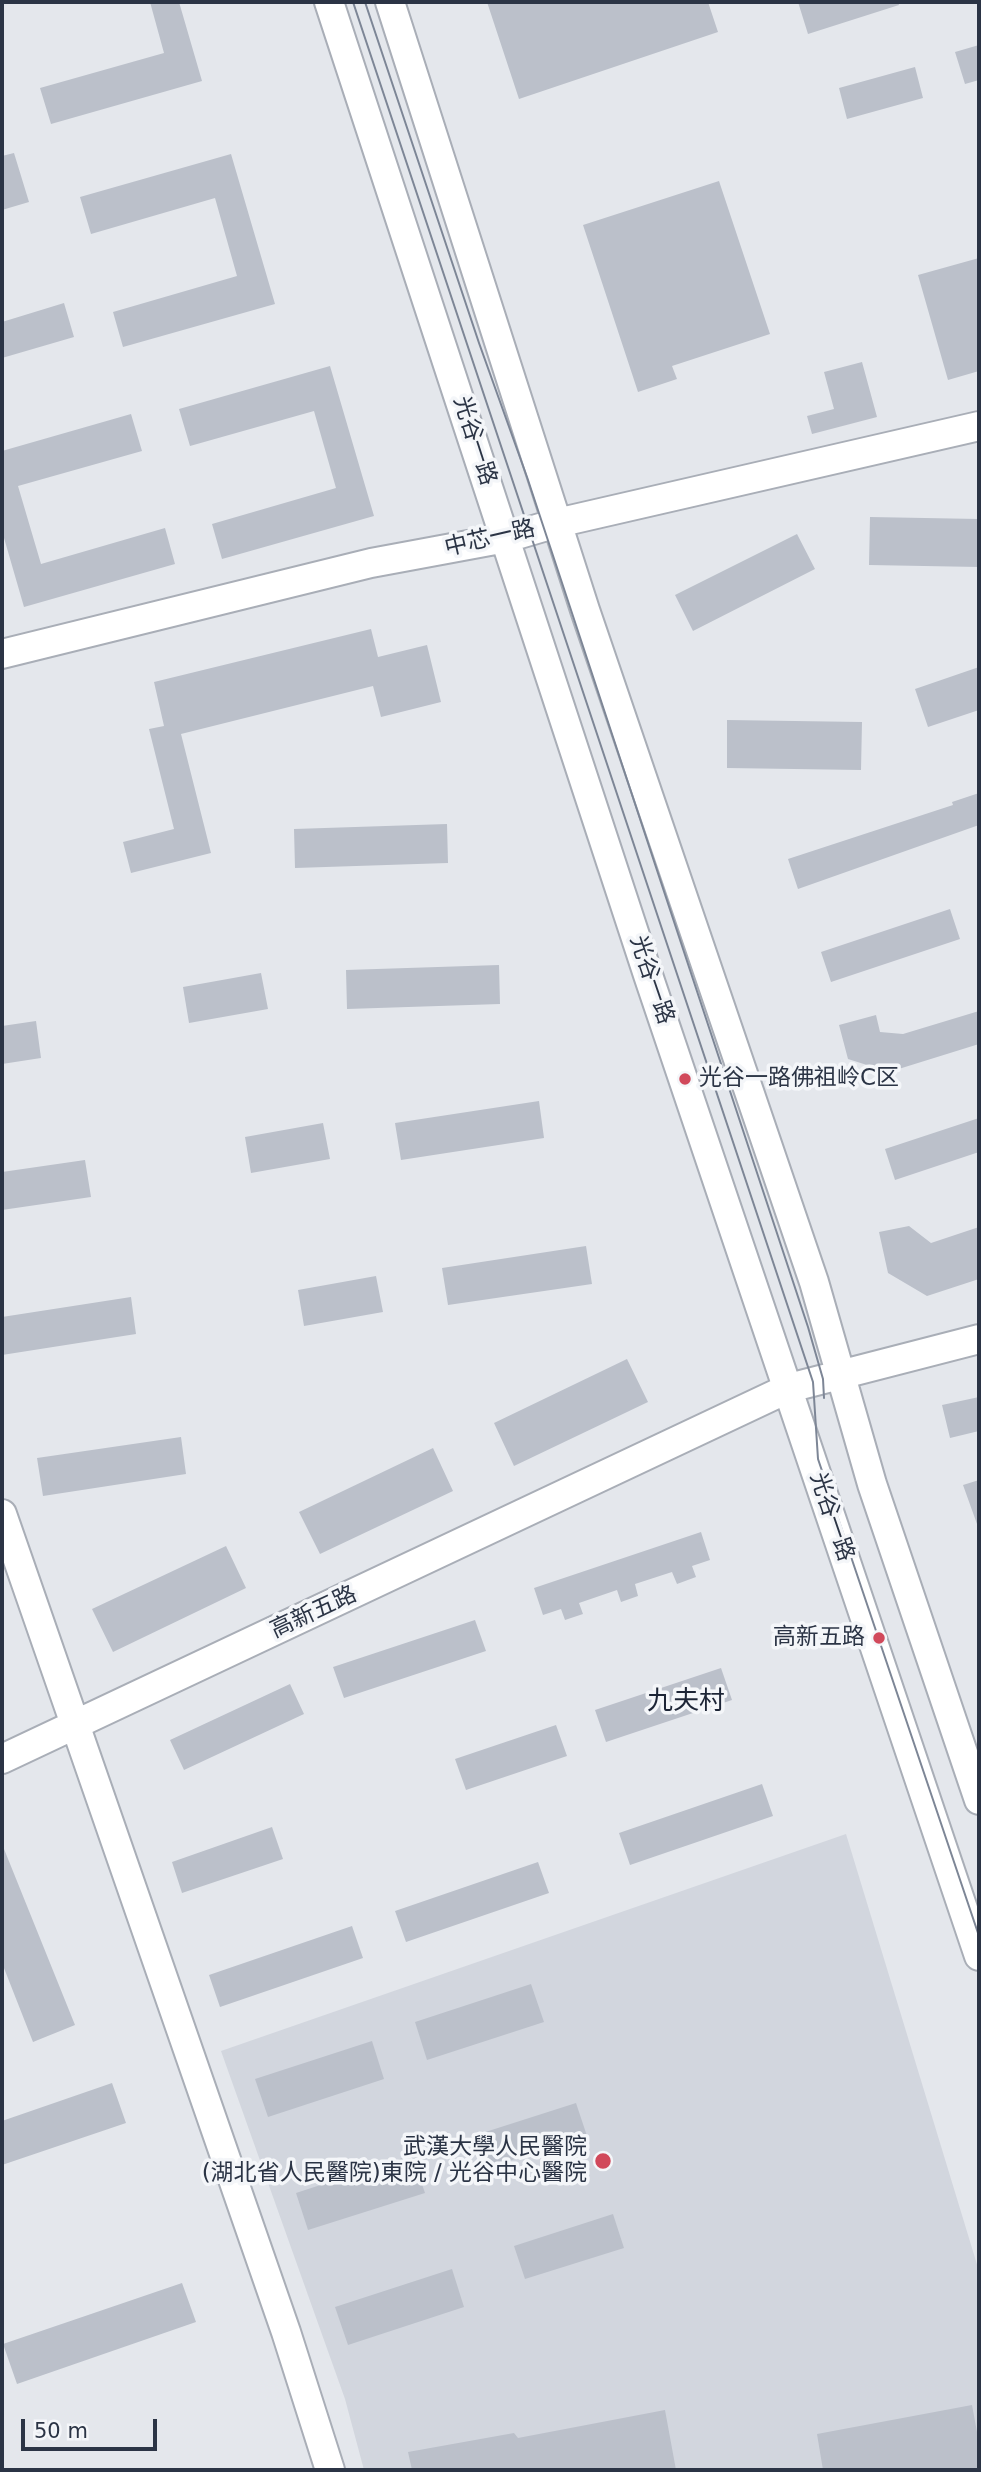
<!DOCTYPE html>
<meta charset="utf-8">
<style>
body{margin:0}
#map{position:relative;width:981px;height:2472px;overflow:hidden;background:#e4e7ec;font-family:"DejaVu Sans",sans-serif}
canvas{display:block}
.frame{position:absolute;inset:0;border:4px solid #2b3445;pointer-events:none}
.scale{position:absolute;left:21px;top:2419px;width:136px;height:32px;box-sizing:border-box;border:4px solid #2b3445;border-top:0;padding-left:9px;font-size:21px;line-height:24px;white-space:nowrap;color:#2b3445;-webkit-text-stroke:5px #f4f6f9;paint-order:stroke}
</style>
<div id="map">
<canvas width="981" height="2472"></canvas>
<div class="frame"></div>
<div class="scale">50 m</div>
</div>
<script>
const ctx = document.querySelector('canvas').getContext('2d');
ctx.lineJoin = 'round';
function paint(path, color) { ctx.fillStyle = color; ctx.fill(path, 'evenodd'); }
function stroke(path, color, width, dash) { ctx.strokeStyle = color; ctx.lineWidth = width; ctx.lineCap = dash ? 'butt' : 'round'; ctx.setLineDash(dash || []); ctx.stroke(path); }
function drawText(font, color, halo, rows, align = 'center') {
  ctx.font = font + ' "DejaVu Sans","Noto Sans SC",sans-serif'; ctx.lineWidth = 7; ctx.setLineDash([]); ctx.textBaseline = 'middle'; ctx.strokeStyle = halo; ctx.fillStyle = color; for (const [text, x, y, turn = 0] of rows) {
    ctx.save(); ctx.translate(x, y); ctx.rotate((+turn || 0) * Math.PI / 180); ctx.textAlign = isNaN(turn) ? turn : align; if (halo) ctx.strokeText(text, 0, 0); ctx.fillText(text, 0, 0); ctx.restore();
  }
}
const built = new Path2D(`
 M846 1834 979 2271V2470H364L345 2399 221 2051Z`);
const building = new Path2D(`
 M150 2H179L202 81 51 124 40 88 164 53Z
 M487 2H708L718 32 519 99Z
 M798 2H898L899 5 808 34Z
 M979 45V80L965 84 955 52Z
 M915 67 923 98 847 119 839 88Z
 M14 153 29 202 2 210V156Z
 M231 154 275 304 123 347 113 312 237 276 215 198 91 234 80 197Z
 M719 181 770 334 672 366 677 379 638 392 583 225Z
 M979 258V371L948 380 918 275Z
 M64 303 74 337 2 358V322Z
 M862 362 877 417 812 434 807 416 834 409 824 372Z
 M330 366 374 516 222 559 212 524 336 488 314 411 190 446 179 409Z
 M131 414 142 451 18 486 41 564 165 528 175 564 24 607 2 531V451Z
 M870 517 979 519V567L869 565Z
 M797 534 815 569 693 631 675 595Z
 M371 629 378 657 427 645 441 702 381 717 373 686 181 734 211 853 131 873 123 842 174 829 149 729 164 726 154 682Z
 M979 667V710L928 727 915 689Z
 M727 720 862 722 861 770 727 768Z
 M979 793V825L798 889 788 859 953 805 952 802Z
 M447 824 448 863 295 868 294 829Z
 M950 909 960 939 831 982 821 952Z
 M499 965 500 1004 347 1009 346 970Z
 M261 973 268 1009 189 1023 183 987Z
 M979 1011V1044L889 1072 848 1059 839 1025 876 1015 880 1032 903 1034Z
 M36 1021 41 1058 2 1064V1026Z
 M539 1101 544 1138 401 1160 395 1123Z
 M979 1118V1152L895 1180 885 1149Z
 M323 1123 330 1159 251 1173 245 1137Z
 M85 1160 91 1197 2 1210V1172Z
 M909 1226 931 1243 979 1227V1279L927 1296 888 1273 879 1232Z
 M586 1246 592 1284 448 1305 442 1268Z
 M376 1276 383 1312 304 1326 298 1290Z
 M131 1297 136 1334 2 1355V1317Z
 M627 1359 648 1402 514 1466 494 1423Z
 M979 1397V1431L950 1438 942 1405Z
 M181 1437 186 1474 43 1496 37 1458Z
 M433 1448 453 1491 320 1554 299 1512Z
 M979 1480V1524H977L963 1485Z
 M701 1532 710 1560 692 1566 696 1577 677 1584 672 1572 635 1584 638 1596 621 1602 617 1590 579 1603 583 1614 565 1620 561 1609 543 1615 534 1588Z
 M226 1546 246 1588 113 1652 92 1609Z
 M475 1620 486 1651 344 1698 333 1667Z
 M721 1668 732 1700 606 1742 595 1710Z
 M290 1684 304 1714 184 1770 170 1740Z
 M556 1725 567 1756 466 1790 455 1759Z
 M762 1784 773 1816 630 1865 619 1833Z
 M272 1827 283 1859 182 1893 172 1862Z
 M2 1844 75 2025 33 2042 2 1963Z
 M538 1862 549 1893 406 1942 395 1911Z
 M352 1926 363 1958 220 2007 209 1975Z
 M531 1984 544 2022 427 2060 415 2022Z
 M372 2041 384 2079 268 2117 255 2079Z
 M112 2083 126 2123 2 2165V2121Z
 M576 2103 587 2136 487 2168 476 2135Z
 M412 2155 425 2193 308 2230 296 2193Z
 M613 2214 624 2248 525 2279 514 2246Z
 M452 2269 464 2307 348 2345 335 2307Z
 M182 2283 196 2322 17 2384 3 2344Z
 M972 2405 979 2443V2470H823L817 2434Z
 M665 2410 676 2470H412L408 2452 514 2433 518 2438Z`);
const secondary = new Path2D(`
 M329 2 648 975 979 1956
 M390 2 585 610 814 1282 872 1484 979 1800
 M2 654 371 563 506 538 557 523 979 426
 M2 1514 286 2332 330 2470
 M2 1759 789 1388 979 1339`);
const tram = new Path2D(`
 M353 2 813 1382 818 1459 979 1936
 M365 2 479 343 527 477 808 1327 823 1379 824 1398`);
const markers = [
 [685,1079,7,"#d1495b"],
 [879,1638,7,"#d1495b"],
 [603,2161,9,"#d1495b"]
];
const streetNames = [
 ["光谷一路",474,441,72],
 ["中芯一路",490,539,-13],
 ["光谷一路",651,980,71],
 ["光谷一路",831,1517,71],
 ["高新五路",314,1613,-25]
];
const poiNames = [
 ["光谷一路佛祖岭C区",699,1079,"left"],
 ["高新五路",865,1638],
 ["武漢大學人民醫院",587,2148],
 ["(湖北省人民醫院)東院 / 光谷中心醫院",587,2174]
];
const quarterNames = [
 ["九夫村",686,1702]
];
paint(built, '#d2d6de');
paint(building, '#bbc0ca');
stroke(secondary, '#a9aeb7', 32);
stroke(secondary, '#fff', 28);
stroke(tram, '#7d8696', 2);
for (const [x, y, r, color] of markers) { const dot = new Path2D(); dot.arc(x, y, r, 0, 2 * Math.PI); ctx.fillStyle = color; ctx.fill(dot); stroke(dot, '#f4f6f9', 2.5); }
drawText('23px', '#2b3445', '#f4f6f9', streetNames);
drawText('23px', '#2b3445', '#f4f6f9', poiNames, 'right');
drawText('26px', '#1d2536', '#f4f6f9', quarterNames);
</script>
